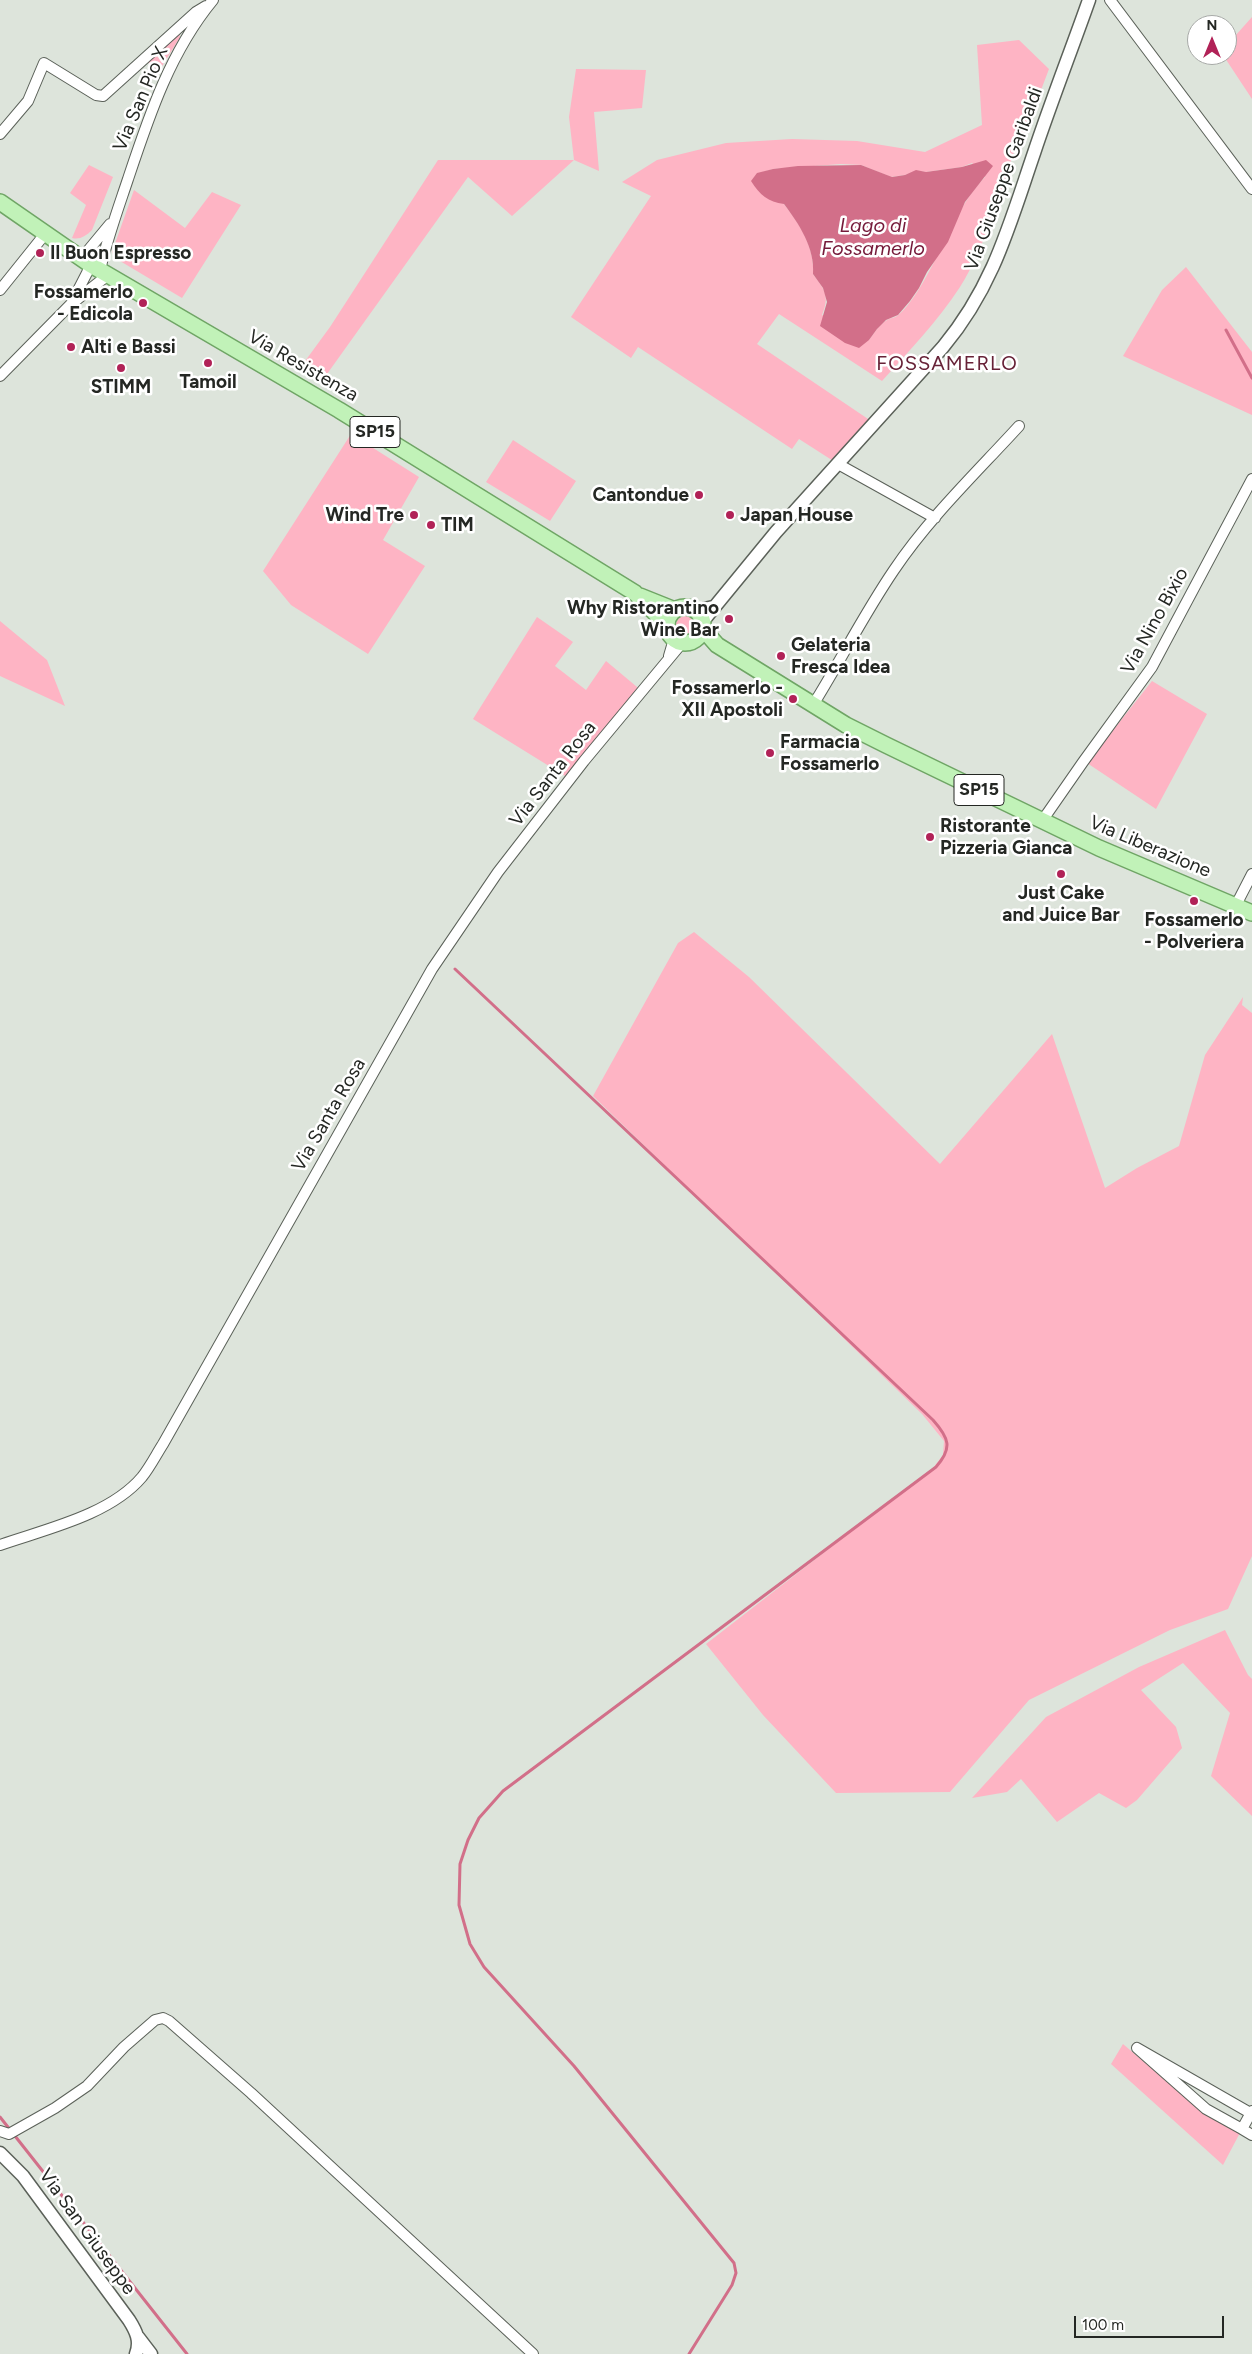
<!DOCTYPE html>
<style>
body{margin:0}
#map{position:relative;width:1252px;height:2354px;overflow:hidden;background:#dde4db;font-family:Figtree,sans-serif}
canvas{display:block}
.north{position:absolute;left:1187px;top:15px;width:50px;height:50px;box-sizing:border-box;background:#fff;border:1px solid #a7a9a7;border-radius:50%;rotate:0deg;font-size:14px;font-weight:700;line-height:20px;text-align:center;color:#242723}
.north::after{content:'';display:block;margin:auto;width:18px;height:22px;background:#b12257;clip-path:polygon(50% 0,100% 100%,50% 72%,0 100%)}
.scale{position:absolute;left:1074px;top:2316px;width:150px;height:22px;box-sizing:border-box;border:2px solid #242723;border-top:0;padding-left:6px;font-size:15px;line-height:18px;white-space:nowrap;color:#242723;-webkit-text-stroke:4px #fff;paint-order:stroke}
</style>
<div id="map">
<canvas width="1252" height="2354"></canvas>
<div class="north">N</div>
<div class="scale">100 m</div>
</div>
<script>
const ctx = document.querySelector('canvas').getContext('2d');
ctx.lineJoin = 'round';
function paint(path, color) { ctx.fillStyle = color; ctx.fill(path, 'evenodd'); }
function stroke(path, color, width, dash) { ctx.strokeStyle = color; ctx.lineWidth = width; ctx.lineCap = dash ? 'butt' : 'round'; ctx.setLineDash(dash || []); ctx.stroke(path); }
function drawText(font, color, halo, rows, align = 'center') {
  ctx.font = font + ' Figtree,sans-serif'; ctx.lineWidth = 5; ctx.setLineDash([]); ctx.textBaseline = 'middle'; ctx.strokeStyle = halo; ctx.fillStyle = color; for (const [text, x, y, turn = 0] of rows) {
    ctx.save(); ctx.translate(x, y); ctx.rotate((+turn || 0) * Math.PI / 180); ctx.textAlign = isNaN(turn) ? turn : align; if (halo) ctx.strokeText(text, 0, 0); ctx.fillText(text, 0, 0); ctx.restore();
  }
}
const green = new Path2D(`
 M1252 17V99L1223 55H1227V45Z
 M179 32 180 37 159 71 146 61Z
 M1019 40 1049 69 1024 135 1020 134C1004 180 986 247 960 287 938 321 909 351 882 381L779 314 757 344 874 423 838 464 799 439 792 449 638 347 631 358 571 317 651 196 622 182 657 160 726 143 792 139 857 141 925 152 982 125 977 45ZM972 163 985 177C955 208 942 253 919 289 914 297 905 310 897 316 894 318 890 318 887 320 879 325 874 333 869 340L822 315C830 296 825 290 813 274 816 235 781 200 757 174L773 169 841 164 861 165 891 177 905 175 916 171 926 172 962 167Z
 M576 69 646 70 642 108 594 112 599 171 574 160 512 216 468 177 322 381 300 368 330 327 438 160H574L569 117Z
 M89 165 113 177 92 230C86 236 80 240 72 238L86 205 70 193Z
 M134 190 185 228 212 192 241 205 182 298 115 258 112 252Z
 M1186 267 1252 352V415L1123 356 1162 290Z
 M351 434 419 477 383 540 425 566 368 654 291 605 263 571Z
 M513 440 576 481 550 521 486 482Z
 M676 625a9 9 0 1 1 18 0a9 9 0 1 1-18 0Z
 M537 617 573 642 555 666 586 690 606 661 643 692 570 779 473 719Z
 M0 621 47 660 65 706 0 676Z
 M1152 681 1207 714 1156 809 1087 763Z
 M694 932 749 977 940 1164 1052 1034 1105 1188 1137 1168 1179 1146 1205 1055 1243 997 1242 1005 1252 1013V1556L1228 1609 1170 1630 1029 1700 950 1792 836 1793 763 1715 706 1644 933 1468 943 1455 944 1441 922 1414 593 1096 678 943Z
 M1225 1630 1248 1675 1252 1679V1816L1211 1776 1230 1713 1183 1663 1141 1690 1176 1727 1182 1748 1137 1800 1126 1808 1099 1793 1057 1822 1021 1779 1007 1792 972 1798 1046 1717 1139 1667Z
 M1123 2044 1197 2107 1242 2129 1223 2165 1111 2064Z`);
const water = new Path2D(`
 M986 160 993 166 965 202 948 242 927 272 919 288 910 301 898 315 886 320 877 329 869 340 859 348 845 343 820 326 827 302 823 288 813 274C815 248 799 224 784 204 768 202 760 195 751 181L757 173 773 169 798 166 861 165 892 177 905 175 916 170 926 172 962 167Z`);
const stream = new Path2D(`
 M1226 330 1252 378
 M455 969 933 1420C949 1438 953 1448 936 1467L503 1791 479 1818 468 1840 460 1864 459 1905 470 1944 484 1967 574 2066 734 2263 736 2273 732 2285 689 2354
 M0 2117 187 2354`);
const minor = new Path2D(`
 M1110 0 1252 189
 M0 134 28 101 44 63 96 95 103 96 196 12 206 6
 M81 259 110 224
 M100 270C107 239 118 209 128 179 149 116 170 52 213 0
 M0 290 45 234
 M72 302 91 265
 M0 376 70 305 108 275
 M838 464 935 518
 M669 656 674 639
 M813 705C841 660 864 614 894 570 929 518 976 473 1019 426
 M1042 821 1083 762 1152 667 1252 479
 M1236 905 1252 874
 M0 1545C46 1529 110 1515 142 1477 150 1467 156 1455 163 1444L432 969 498 872 584 761 682 643
 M1252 2111 1242 2129 1252 2135
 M1242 2129 1206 2109 1137 2048 1252 2114
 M0 2131 9 2134 55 2108 87 2086 124 2047 155 2020 163 2018 169 2021 251 2093 533 2354`);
const tertiary = new Path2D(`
 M696 611 713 607
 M703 621 776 532 943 347C993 287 1009 226 1034 153 1051 102 1071 51 1089 0
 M0 2153 23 2176 129 2320C136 2331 141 2341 136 2354
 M138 2337 151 2354`);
const primary = new Path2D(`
 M0 202 91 265 339 410 635 593 667 625
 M640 596 675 610
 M667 625a18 18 0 1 1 36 0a18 18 0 1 1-36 0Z
 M703 629 717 645 846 725 886 745 1099 848 1252 913`);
const markers = [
 [40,253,5,"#b12257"],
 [143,303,5,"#b12257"],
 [71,347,5,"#b12257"],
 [208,363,5,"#b12257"],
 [121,368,5,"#b12257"],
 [699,495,5,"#b12257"],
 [414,515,5,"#b12257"],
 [730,515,5,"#b12257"],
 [431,525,5,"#b12257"],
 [729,619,5,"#b12257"],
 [781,656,5,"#b12257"],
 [793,699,5,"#b12257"],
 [770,753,5,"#b12257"],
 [930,837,5,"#b12257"],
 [1061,874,5,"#b12257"],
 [1194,901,5,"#b12257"]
];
const shields = [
 [375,432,50],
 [979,790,50]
];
const shieldNames = [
 ["SP15",375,432],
 ["SP15",979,790]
];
const streetNames = [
 ["Via San Pio X",141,99,-67],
 ["Via Giuseppe Garibaldi",1004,179,-70],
 ["Via Resistenza",303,366,30],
 ["Via Nino Bixio",1155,621,-61],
 ["Via Santa Rosa",553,774,-52],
 ["Via Liberazione",1150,847,23],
 ["Via Santa Rosa",329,1115,-60],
 ["Via San Giuseppe",87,2232,54]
];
const poiNames = [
 ["Il Buon Espresso",50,253],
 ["Fossamerlo",133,292,"right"],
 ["- Edicola",133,314,"right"],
 ["Alti e Bassi",81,347],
 ["Tamoil",208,382,"center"],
 ["STIMM",121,387,"center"],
 ["Cantondue",689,495,"right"],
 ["Wind Tre",404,515,"right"],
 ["Japan House",740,515],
 ["TIM",441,525],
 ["Why Ristorantino",719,608,"right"],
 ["Wine Bar",719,630,"right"],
 ["Gelateria",791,645],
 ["Fresca Idea",791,667],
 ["Fossamerlo -",783,688,"right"],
 ["XII Apostoli",783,710,"right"],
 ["Farmacia",780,742],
 ["Fossamerlo",780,764],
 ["Ristorante",940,826],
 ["Pizzeria Gianca",940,848],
 ["Just Cake",1061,893,"center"],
 ["and Juice Bar",1061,915,"center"],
 ["Fossamerlo",1194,920,"center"],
 ["- Polveriera",1194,942,"center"]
];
const waterNames = [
 ["Lago di",873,226],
 ["Fossamerlo",873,249]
];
const neighbourhoodNames = [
 ["FOSSAMERLO",947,364]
];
paint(green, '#feb4c4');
paint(water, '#d26f89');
stroke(stream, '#d26f89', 3);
stroke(minor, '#5b6159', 12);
stroke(tertiary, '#5b6159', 15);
stroke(primary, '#6fa565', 18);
stroke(minor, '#fff', 10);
stroke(tertiary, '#fff', 12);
stroke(primary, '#c1f2b8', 15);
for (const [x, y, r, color] of markers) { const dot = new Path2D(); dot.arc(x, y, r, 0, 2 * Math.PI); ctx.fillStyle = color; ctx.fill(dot); stroke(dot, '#fff', 2); }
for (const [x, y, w] of shields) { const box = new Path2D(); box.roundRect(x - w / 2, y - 15.5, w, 31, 4); ctx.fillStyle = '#fff'; ctx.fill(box); stroke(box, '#242723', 1); }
drawText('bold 18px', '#242723', null, shieldNames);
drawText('19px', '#242723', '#fff', streetNames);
drawText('bold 19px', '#242723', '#fff', poiNames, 'left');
drawText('italic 20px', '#751a3a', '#fff', waterNames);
ctx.letterSpacing = '1px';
drawText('20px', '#672237', '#fff', neighbourhoodNames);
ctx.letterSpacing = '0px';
</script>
